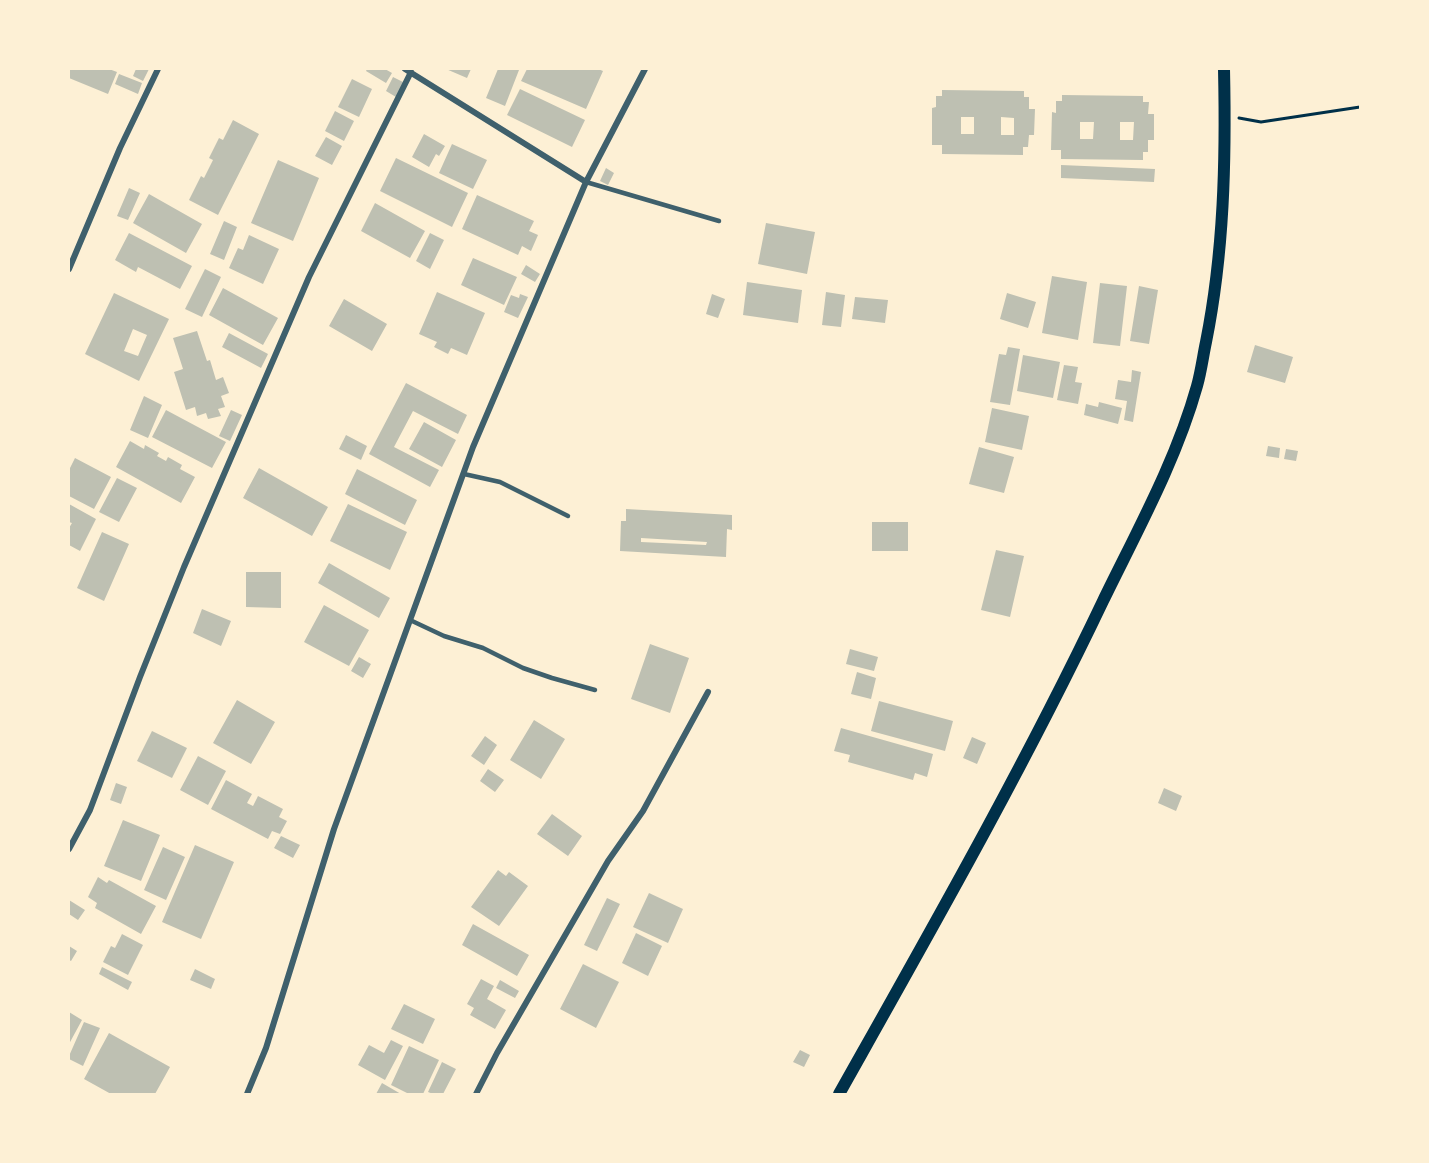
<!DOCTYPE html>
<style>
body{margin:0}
#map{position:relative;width:1429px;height:1163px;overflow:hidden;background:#fdf0d5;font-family:Figtree,sans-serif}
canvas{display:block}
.frame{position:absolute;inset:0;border:70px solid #fdf0d5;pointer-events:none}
</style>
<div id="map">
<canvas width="1429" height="1163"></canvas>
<div class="frame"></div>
</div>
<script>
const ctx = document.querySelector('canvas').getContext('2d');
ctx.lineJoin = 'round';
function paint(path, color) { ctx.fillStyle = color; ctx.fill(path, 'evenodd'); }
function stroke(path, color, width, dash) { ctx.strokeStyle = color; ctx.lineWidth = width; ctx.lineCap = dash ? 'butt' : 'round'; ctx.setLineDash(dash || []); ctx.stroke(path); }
const building = new Path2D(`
 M69 69H109L117 72 108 94 69 78Z
 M136 69H149L143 81 133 76Z
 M367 69H385L392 73 386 83 366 71Z
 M446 69H471L467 78Z
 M498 69 519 70 505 106 486 98Z
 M527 69H598L603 71 586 109 521 81Z
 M119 74 142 83 138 94 115 84Z
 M393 77 403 82 396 97 386 91Z
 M352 79 372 89 359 117 338 107Z
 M520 89 585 120 572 147 507 115Z
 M942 90 1024 91V97H1029V109H1035L1034 135H1029L1028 147H1023V155L942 154V145H932V108L936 107V96H942ZM961 117H974V134H961ZM1001 117 1014 118V135H1001Z
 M1062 95 1143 96V102H1149L1148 114H1154V140H1148V152H1143V160L1061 159V150H1051L1052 112 1056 113V101H1062ZM1080 122H1094L1093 139H1080ZM1120 122H1134L1133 140H1120Z
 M335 111 354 121 344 141 325 131Z
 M233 120 259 134 218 215 189 200 201 176 204 178 213 160 209 158 219 138 223 140Z
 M424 134 445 146 439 156 436 154 429 167 412 157Z
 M326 137 342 146 332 165 315 156Z
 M452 144 487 160 473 189 439 173Z
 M396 158 468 193 452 227 380 191Z
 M278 160 319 178 293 241 251 223Z
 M1061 165 1155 169 1154 182 1061 178Z
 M606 168 614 173 608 185 600 181Z
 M129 188 140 193 128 220 117 216Z
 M149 194 202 224 186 253 133 223Z
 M477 195 534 221 529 231 538 235 531 251 522 246 518 255 462 229Z
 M375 203 425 231 410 258 361 231Z
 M224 221 237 227 224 260 210 254Z
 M766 223 815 232 807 274 758 264Z
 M129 233 192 266 180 289 138 267 136 272 115 260Z
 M430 233 444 240 430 269 416 261Z
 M249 235 279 249 263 284 229 268 238 248 243 250Z
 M473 258 517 277 504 305 461 285Z
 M526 265 540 274 535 282 521 274Z
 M205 269 221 277 202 317 185 309Z
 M1052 276 1087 282 1078 340 1042 333Z
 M747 282 802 290 798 323 743 315Z
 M1100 283 1127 286 1120 346 1093 343Z
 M1139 286 1158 290 1149 344 1130 341Z
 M223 288 278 318 263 345 209 315Z
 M437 292 485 313 467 355 451 348 448 354 434 347 437 342 419 334Z
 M826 292 845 295 841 327 822 325Z
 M114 293 169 319 139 381 85 354ZM133 329 147 335 138 356 124 351Z
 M1007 293 1036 302 1028 328 1000 319Z
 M520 294 528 297 518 318 504 312 511 295 519 298Z
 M712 294 725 299 718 318 706 314Z
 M855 297 888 300 885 323 852 319Z
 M344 299 387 324 372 351 329 326Z
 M197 331 207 361 210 360 216 380 223 377 229 393 221 396 225 407 218 409 221 416 208 419 206 413 197 416 195 407 186 410 174 372 183 369 173 338Z
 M229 333 268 354 261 368 222 347Z
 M1255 345 1293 357 1285 383 1247 372Z
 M1008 347 1020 349 1010 405 990 402 999 354 1006 355Z
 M1023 355 1060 362 1053 398 1017 391Z
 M1064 365 1078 367 1075 382 1082 383 1078 404 1057 400Z
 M1132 370 1141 372 1133 422 1124 420 1127 401 1115 399 1118 380 1131 382Z
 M406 383 467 415 458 434 413 411 394 447 439 470 430 487 369 454Z
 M144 396 162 405 148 438 130 430Z
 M1099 402 1122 408 1118 424 1084 415 1086 404 1098 407Z
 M992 408 1029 416 1022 450 985 442Z
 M166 410 226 442 212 468 152 437Z
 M231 410 242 415 230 441 219 436Z
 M424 422 456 440 442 467 409 449Z
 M346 435 367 446 361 460 339 449Z
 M130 441 144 449 145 445 159 453 157 456 166 461 168 457 182 465 180 469 195 477 181 503 116 467Z
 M1268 446 1280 448 1279 458 1266 456Z
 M979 447 1014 457 1004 493 969 484Z
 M1286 449 1298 451 1296 461 1284 459Z
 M75 458 111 477 94 509 69 496V470Z
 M259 468 328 507 312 536 243 498Z
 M357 469 417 500 405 525 345 494Z
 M117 478 137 488 119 522 99 512Z
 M69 504 96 519 80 551 69 545V528L72 523 69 522Z
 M348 504 407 532 390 570 330 541Z
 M626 509 732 515V530L727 529 726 557 620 551 621 521H626ZM641 538 707 542 706 545 641 542Z
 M872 522H908V551H872Z
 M102 532 129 544 104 601 77 588Z
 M996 550 1024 556 1010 617 981 610Z
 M329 563 390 598 379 618 318 583Z
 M246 572H281V608L246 607Z
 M324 605 369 630 349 666 304 642Z
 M202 609 231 621 221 646 193 633Z
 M650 644 689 658 670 713 631 699Z
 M850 649 878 657 874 671 846 664Z
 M359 657 371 664 363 678 351 671Z
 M857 672 876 678 871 699 851 694Z
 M237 700 275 722 251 764 213 743Z
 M879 701 953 721 945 751 871 731Z
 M534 720 565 739 541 779 510 760Z
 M841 728 933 754 927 777 915 773 913 780 848 762 850 755 834 751Z
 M152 731 187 748 172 778 137 761Z
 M485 736 497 745 484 765 471 756Z
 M972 737 986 743 977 764 963 758Z
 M198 756 226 771 208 805 180 790Z
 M488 769 504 780 495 792 480 781Z
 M226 780 252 794 247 803 253 806 258 796 283 809 279 817 287 821 280 834 272 831 268 839 211 809Z
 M116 783 127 787 121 804 110 800Z
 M1164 788 1182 796 1176 811 1158 803Z
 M552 814 582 836 568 856 537 834Z
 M123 820 160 835 141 881 104 866Z
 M281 836 300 845 293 858 274 848Z
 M195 845 234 862 201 939 162 922Z
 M163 847 185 857 166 900 144 890Z
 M498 870 506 876 509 872 528 886 499 926 471 907Z
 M98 877 107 883 109 880 156 906 141 934 95 908 97 903 88 897Z
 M649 893 683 909 668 943 633 927Z
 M607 898 620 904 597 951 584 945Z
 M69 900 85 910 78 920 69 914Z
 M473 924 529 955 517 976 462 945Z
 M636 933 662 946 648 976 622 963Z
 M122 934 143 945 128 975 103 962 111 946 115 948Z
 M69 946 77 951 71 961 69 960Z
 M583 964 619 982 596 1028 560 1009Z
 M102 967 132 982 128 990 99 974Z
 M195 969 215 979 211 989 190 980Z
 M481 979 494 986 487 999 506 1010 495 1029 470 1015 474 1008 467 1004Z
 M500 980 519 991 515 998 496 988Z
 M404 1004 435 1019 423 1044 391 1029Z
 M69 1012 82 1020 69 1044Z
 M84 1022 100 1028 83 1066 69 1059V1056Z
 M109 1033 170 1067 155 1094H111L84 1079Z
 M391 1040 403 1046 385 1080 358 1065 369 1045 384 1053Z
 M409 1046 439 1060 423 1094H409L391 1085Z
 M800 1050 810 1055 804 1067 793 1062Z
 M442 1062 456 1069 443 1094H433L428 1092Z
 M382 1083 401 1094H376Z`);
const path = new Path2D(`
 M1239 118 1261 122 1360 107`);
const service = new Path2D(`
 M586 182 719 221
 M464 474 500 482 568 516
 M410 620 444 636 483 648 523 668 552 678 595 690`);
const minor = new Path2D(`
 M405 69 586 182
 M69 269 120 148 158 69
 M69 849 90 810 140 677 184 567 309 277 411 72
 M247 1094 266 1048 334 829 473 447 586 182 645 69
 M476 1094 497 1053 608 861 643 811 708 692`);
const secondary = new Path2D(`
 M839 1094C930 932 1023 769 1103 601 1137 531 1176 461 1197 386 1201 372 1203 356 1206 342 1224 252 1226 160 1224 69`);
paint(building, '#bec0b2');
stroke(path, '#003049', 3);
stroke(service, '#3f606c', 4.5);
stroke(minor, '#3f606c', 6);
stroke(secondary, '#003049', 12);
</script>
